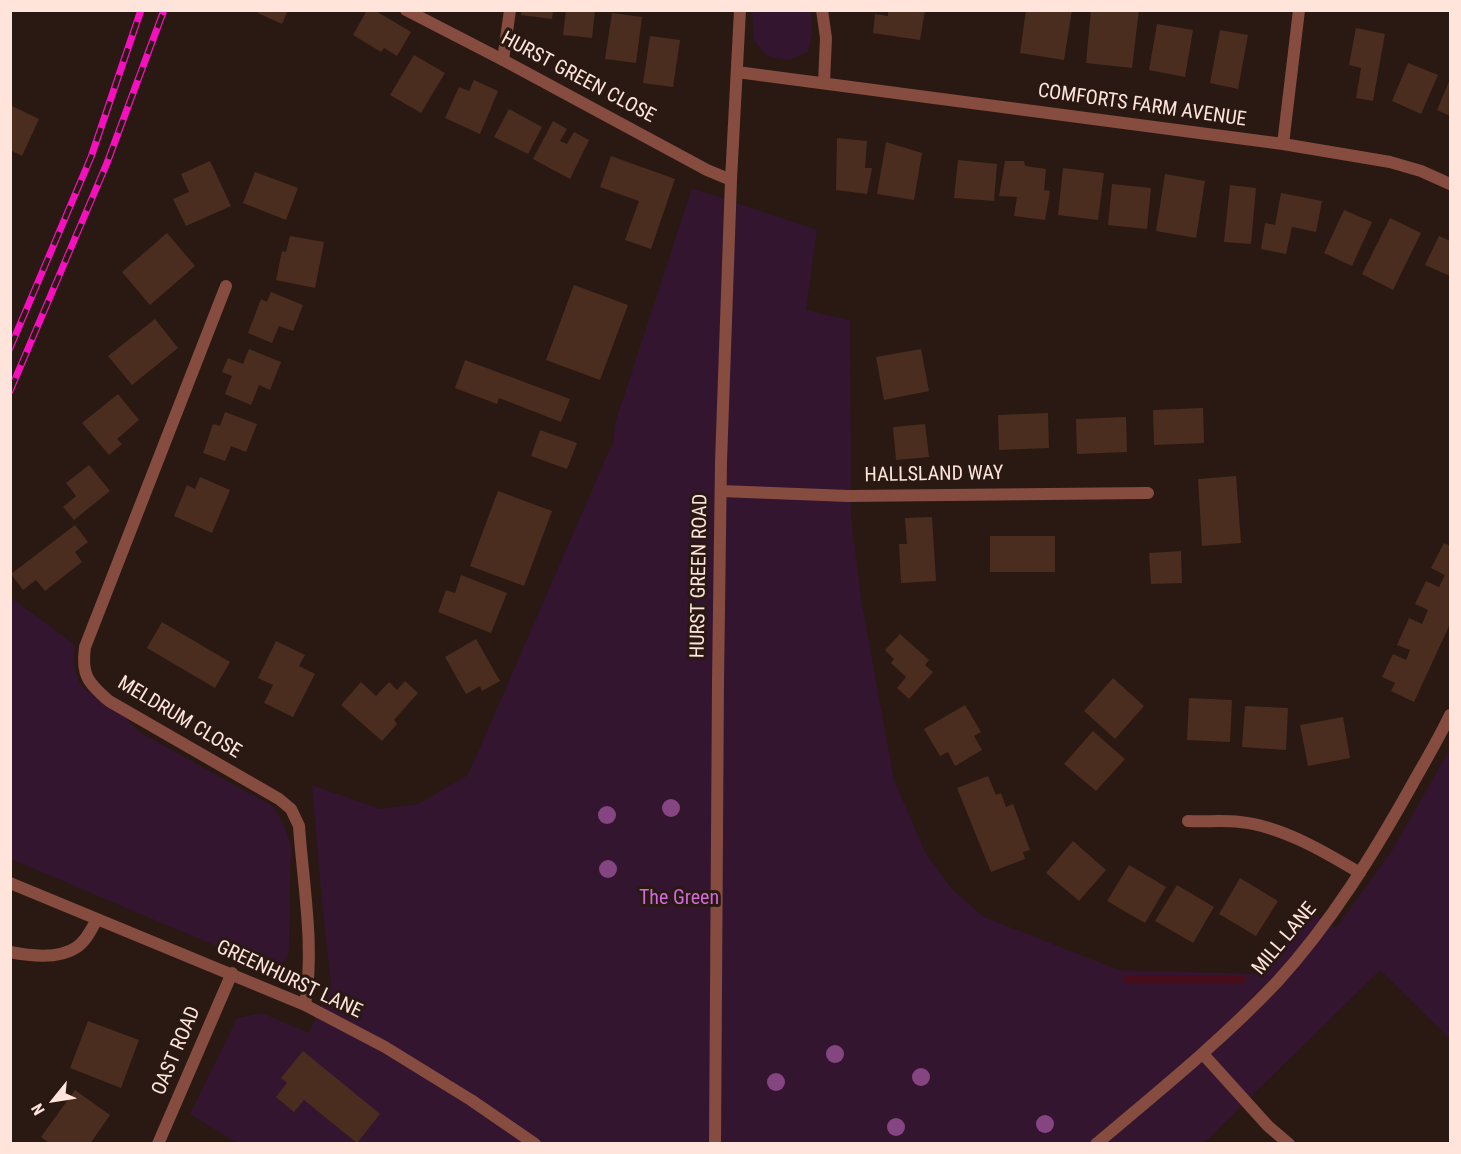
<!DOCTYPE html>
<style>
body{margin:0}
#map{position:relative;width:1461px;height:1154px;overflow:hidden;background:#291912;font-family:"Roboto Condensed",sans-serif}
canvas{display:block}
.frame{position:absolute;inset:0;border:12px solid #fee4db;pointer-events:none}
.north{position:absolute;left:24px;top:1070px;width:60px;height:60px;-webkit-text-stroke:4px #291912;paint-order:stroke;rotate:240deg;font-size:16px;font-weight:700;line-height:24px;text-align:center;color:#fee4db}
.north::after{content:'';display:block;margin:auto;width:21px;height:27px;background:#fee4db;clip-path:polygon(50% 0,100% 100%,50% 72%,0 100%)}
</style>
<div id="map">
<canvas width="1461" height="1154"></canvas>
<div class="frame"></div>
<div class="north">N</div>
</div>
<script>
const ctx = document.querySelector('canvas').getContext('2d');
ctx.lineJoin = 'round';
function paint(path, color) { ctx.fillStyle = color; ctx.fill(path, 'evenodd'); }
function stroke(path, color, width, dash) { ctx.strokeStyle = color; ctx.lineWidth = width; ctx.lineCap = dash ? 'butt' : 'round'; ctx.setLineDash(dash || []); ctx.stroke(path); }
function drawText(font, color, halo, rows, align = 'center') {
  ctx.font = font + ' "Roboto Condensed",sans-serif'; ctx.lineWidth = 6; ctx.setLineDash([]); ctx.textBaseline = 'middle'; ctx.strokeStyle = halo; ctx.fillStyle = color; for (const [text, x, y, turn = 0] of rows) {
    ctx.save(); ctx.translate(x, y); ctx.rotate((+turn || 0) * Math.PI / 180); ctx.textAlign = isNaN(turn) ? turn : align; if (halo) ctx.strokeText(text, 0, 0); ctx.fillText(text, 0, 0); ctx.restore();
  }
}
const green = new Path2D(`
 M752 11H811L812 34 808 52 788 60 767 56 754 40Z
 M692 188 817 230 806 310 850 320 851 516 861 598 894 780 926 854 953 890 984 917 1119 970 1256 974 1313 913 1336 928 1391 852 1450 749V1039L1380 970 1204 1143 238 1144 190 1114 237 1018 262 1013 309 1033 331 983 322 901 312 785 380 809 418 804 468 775 613 442 616 420Z
 M10 597 75 645C70 693 91 690 122 714 128 719 133 726 139 732L273 806 283 823 291 846 289 949C286 962 282 966 268 968L11 859Z`);
const stream = new Path2D(`
 M1128 979 1242 980`);
const building = new Path2D(`
 M259 10H288L282 24 258 13Z
 M367 10H374L411 32 397 56 384 48 381 52 353 35Z
 M522 10H553L552 19 521 15Z
 M566 10H595L592 38 563 35Z
 M888 10H925L920 40 873 33 875 14 888 16Z
 M1026 10H1072L1064 60 1020 53Z
 M1091 10H1139L1132 68 1086 63Z
 M612 13 642 17 636 63 605 59Z
 M1157 24 1193 30 1185 77 1149 70Z
 M1356 28 1385 34 1373 101 1356 98 1361 68 1349 65Z
 M1220 30 1248 35 1238 89 1210 83Z
 M650 36 680 40 673 87 643 83Z
 M414 55 445 73 421 113 390 95Z
 M1408 63 1438 75 1421 114 1392 101Z
 M1450 79V116L1437 110Z
 M474 80 498 91 480 134 445 118 459 87 469 91Z
 M10 105 39 119 22 156 10 150Z
 M509 109 542 127 528 154 494 137Z
 M553 121 567 129 560 141 567 144 574 132 589 140 570 179 533 159Z
 M837 138 867 141 865 168H872L867 194 836 190Z
 M886 142 922 153 914 200 877 194Z
 M611 156 675 179 651 249 625 240 639 201 600 187Z
 M958 160 997 164 994 201 954 198Z
 M210 161 231 206 186 226 173 199 189 192 181 174Z
 M1005 161H1024L1025 166 1046 169 1044 190 1050 191 1045 220 1014 216 1017 197 999 196Z
 M1063 168 1104 173 1098 220 1058 215Z
 M255 172 298 188 286 220 243 203Z
 M1165 174 1205 181 1196 238 1156 231Z
 M1112 184 1151 188 1147 229 1108 225Z
 M1230 185 1256 188 1251 244 1224 242Z
 M1281 193 1322 201 1316 232 1292 227 1286 254 1261 249 1265 223 1275 225Z
 M1344 210 1372 222 1352 266 1324 253Z
 M1390 218 1421 233 1393 290 1362 274Z
 M167 233 195 266 150 305 122 272Z
 M290 236 324 242 315 288 276 280 282 251 286 252Z
 M1439 236 1450 241V276L1425 265Z
 M574 285 628 305 600 380 546 360Z
 M271 292 303 305 293 331 279 326 272 343 248 333 261 299 267 302Z
 M155 319 178 348 132 385 108 356Z
 M249 349 281 362 270 390 259 385 251 405 225 394 232 376 222 372 228 358 243 364Z
 M921 349 929 391 884 400 876 357Z
 M465 360 570 399 561 422 499 398 497 404 455 388Z
 M118 394 139 420 117 439 122 444 109 455 82 423Z
 M1203 408 1204 443 1154 445 1153 410Z
 M225 412 257 424 246 452 231 446 225 461 203 453 213 424 220 426Z
 M1048 413 1049 448 999 450 998 415Z
 M1126 417 1127 452 1077 454 1076 419Z
 M925 424 929 457 896 460 893 427Z
 M540 430 577 443 567 469 531 456Z
 M89 465 110 491 74 520 63 507 76 496 66 483Z
 M1236 476 1241 543 1202 546 1198 479Z
 M200 477 230 490 212 533 174 516 187 485 195 489Z
 M498 491 552 511 524 586 470 566Z
 M932 517 936 581 901 583 899 544H907L905 518Z
 M75 525 88 542 75 552 82 562 45 591 36 580 23 590 11 574Z
 M990 536H1055V572H990Z
 M1444 543 1450 546V624L1414 702 1391 691 1395 683 1382 677 1393 654 1406 660 1410 650 1397 645 1409 618 1422 624 1428 610 1415 604 1426 581 1439 587 1445 575 1431 568Z
 M1181 551 1182 583 1151 584 1149 553Z
 M461 575 507 593 491 633 438 612 446 590 455 593Z
 M162 622 230 662 215 688 147 648Z
 M900 634 929 660 925 665 933 672 909 699 897 688 906 677 891 663 894 659 885 650Z
 M476 639 500 681 482 691 480 686 466 694 445 657Z
 M276 641 305 655 299 666 315 674 293 717 264 703 273 685 258 678Z
 M1113 678 1144 706 1115 739 1084 711Z
 M405 681 418 693 394 720 397 724 382 741 341 705 361 682 376 696 389 682 397 690Z
 M1189 698 1232 700 1230 742 1187 740Z
 M965 705 981 732 974 736 982 750 955 766 948 752 940 756 924 729Z
 M1245 706 1288 708 1286 750 1242 747Z
 M1343 717 1350 758 1308 766 1300 725Z
 M1093 731 1125 759 1096 791 1064 764Z
 M988 776 996 795 1001 793 1006 807 1013 804 1030 850 1023 852 1025 859 991 872 957 788Z
 M1073 841 1106 870 1079 901 1046 873Z
 M1129 865 1166 887 1145 923 1107 901Z
 M1240 878 1278 901 1256 936 1219 914Z
 M1177 885 1214 907 1193 943 1155 921Z
 M88 1021 139 1040 121 1088 70 1068Z
 M303 1051 380 1114 357 1143 304 1100 294 1112 276 1097 287 1083 281 1078Z
 M75 1090 110 1115 90 1144H50L41 1137Z`);
const lane = new Path2D(`
 M822 10 826 38 824 83
 M503 60 510 10
 M1203 1054 1268 1126 1289 1144`);
const street = new Path2D(`
 M406 10 503 60 707 170 731 180
 M737 72 1283 144 1390 162 1421 171 1450 184
 M1283 144 1299 10
 M226 286 85 647C81 675 88 683 109 701L279 799 291 809 299 826C303 884 315 947 305 1005
 M721 491 848 496 1148 493
 M1188 821C1205 822 1223 820 1240 822 1281 826 1325 852 1360 873
 M10 883 305 1005 385 1047 471 1100 535 1144
 M10 952C30 956 60 959 77 947 87 940 92 928 97 919
 M158 1144 232 973
 M715 1144 718 681 721 462 731 180 740 10
 M1096 1144C1158 1092 1221 1041 1277 982 1331 923 1374 853 1413 783 1426 760 1439 738 1450 715`);
const rail = new Path2D(`
 M10 348 91 157 141 10
 M10 391 107 163 164 10`);
const trees = [
 [671,808],
 [607,815],
 [608,869],
 [835,1054],
 [921,1077],
 [776,1082],
 [1045,1124],
 [896,1127]
];
const streetNames = [
 ["HURST GREEN CLOSE",578,78,28],
 ["COMFORTS FARM AVENUE",1142,106,8],
 ["HALLSLAND WAY",934,475,-1],
 ["HURST GREEN ROAD",700,576,-89],
 ["MELDRUM CLOSE",179,718,31],
 ["MILL LANE",1285,939,-50],
 ["GREENHURST LANE",289,980,25],
 ["OAST ROAD",177,1051,-67]
];
const parkNames = [
 ["The Green",679,899]
];
paint(green, '#331530');
stroke(stream, '#470d1a', 8);
paint(building, '#4a2d1e');
stroke(lane, '#864c3f', 12);
stroke(street, '#864c3f', 12);
stroke(rail, '#f60fbe', 7);
stroke(rail, '#291912', 4.5, [14]);
ctx.fillStyle = '#854581';
for (const [x, y] of trees) { ctx.beginPath(); ctx.arc(x, y, 9, 0, 2 * Math.PI); ctx.fill(); }
drawText('20px', '#fee4db', '#291912', streetNames);
drawText('20px', '#d069dc', '#291912', parkNames);
</script>
